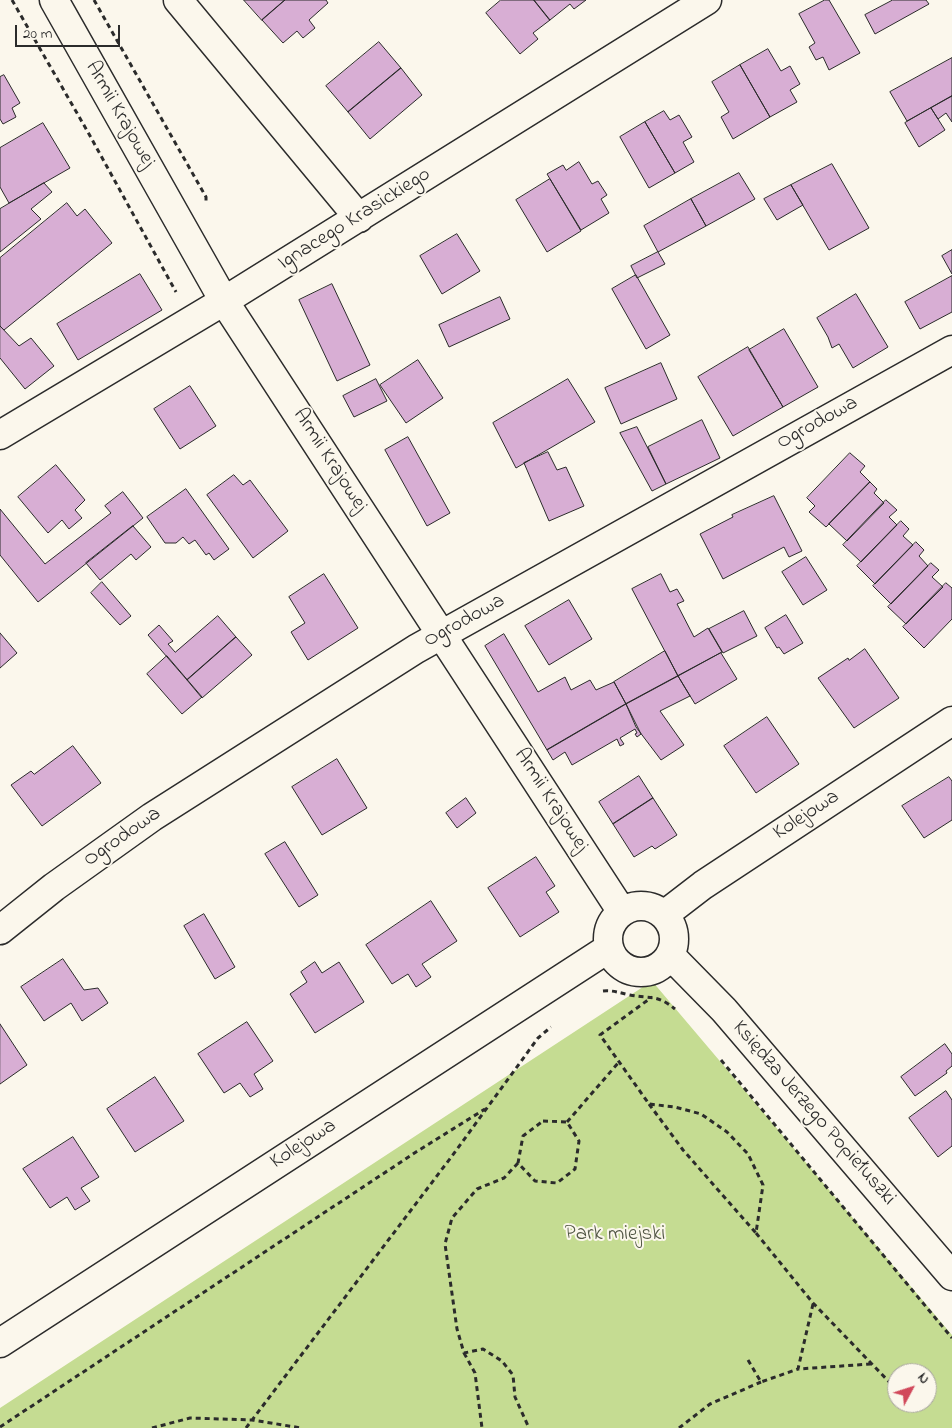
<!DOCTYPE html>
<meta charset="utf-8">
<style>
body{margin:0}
#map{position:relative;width:952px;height:1428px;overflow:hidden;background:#fbf7ec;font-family:"Indie Flower",sans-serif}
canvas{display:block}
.north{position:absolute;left:887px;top:1363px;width:50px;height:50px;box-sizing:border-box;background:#fbf7ec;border:1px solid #a8a59f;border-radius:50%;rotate:50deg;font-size:14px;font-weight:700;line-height:20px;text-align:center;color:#2b2b2b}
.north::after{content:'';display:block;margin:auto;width:18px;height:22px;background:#d1495b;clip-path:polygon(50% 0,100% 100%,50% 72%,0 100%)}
.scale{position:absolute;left:15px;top:25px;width:105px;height:22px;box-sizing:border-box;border:2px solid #2b2b2b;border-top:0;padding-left:6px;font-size:15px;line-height:18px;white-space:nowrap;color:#2b2b2b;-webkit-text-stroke:4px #fbf7ec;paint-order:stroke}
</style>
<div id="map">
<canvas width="952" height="1428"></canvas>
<div class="north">N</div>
<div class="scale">20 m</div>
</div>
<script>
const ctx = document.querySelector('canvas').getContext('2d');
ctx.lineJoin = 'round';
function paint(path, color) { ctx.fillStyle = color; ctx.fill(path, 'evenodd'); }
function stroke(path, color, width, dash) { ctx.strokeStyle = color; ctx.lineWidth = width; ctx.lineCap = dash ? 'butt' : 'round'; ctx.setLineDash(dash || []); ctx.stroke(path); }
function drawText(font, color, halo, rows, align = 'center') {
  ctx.font = font + ' "Indie Flower",sans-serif'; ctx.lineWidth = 4; ctx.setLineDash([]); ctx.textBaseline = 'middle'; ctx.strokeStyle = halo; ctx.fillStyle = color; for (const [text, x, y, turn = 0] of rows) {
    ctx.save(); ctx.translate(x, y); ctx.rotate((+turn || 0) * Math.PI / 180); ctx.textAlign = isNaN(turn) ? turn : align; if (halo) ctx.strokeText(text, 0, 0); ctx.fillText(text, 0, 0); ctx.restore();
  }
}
const green = new Path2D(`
 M652 981 952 1335V1428H0V1408ZM897 1373H927V1403H897Z`);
const building = new Path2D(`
 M244 0H285L262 20Z
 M285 0H326L328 3 309 20 315 28 303 38 297 31 283 43 262 20Z
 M501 0H534L550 20 533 33 538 39 520 54 486 13Z
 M534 0H586L574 9 570 4 550 20Z
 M825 0H829L860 53 829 70 823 57 816 60 809 47 815 43 799 14Z
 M893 0H926L929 4 875 34 865 15Z
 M379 42 401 68 348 112 326 86Z
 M768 49 781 71 790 66 800 84 790 90 797 102 770 117 740 65Z
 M952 58V96L907 121 890 92Z
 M740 65 770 117 733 139 721 117 729 112 712 82Z
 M401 68 422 95 370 139 348 112Z
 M4 75 20 103 12 108 16 117 3 124 0 119V77Z
 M952 96V122L946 113 938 119 931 108Z
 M931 108 945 130 919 147 905 123Z
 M664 111 670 120 679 115 692 137 683 142 694 162 675 173 645 122Z
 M645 122 675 173 649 188 620 137Z
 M43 123 70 168 9 203 0 187V148Z
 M579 162 592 184 598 181 607 195 601 199 609 213 581 230 547 174 563 165 566 170Z
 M832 164 869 228 829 250 791 185Z
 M739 173 755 199 706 226 691 199Z
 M550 179 581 231 547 252 516 200Z
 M44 183 52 192 31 209 41 219 0 252V209Z
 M791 185 803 205 777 220 764 199Z
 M691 199 706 226 658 252 644 226Z
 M67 203 77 216 85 209 112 243 4 330 0 326V258Z
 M457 234 480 271 442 294 420 256Z
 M952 250V274L942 256Z
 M658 252 665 264 637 278 631 266Z
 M140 274 162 310 78 360 57 324Z
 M636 275 670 335 646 349 612 289Z
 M952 276V312L920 329 905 302Z
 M332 284 370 365 337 381 299 300Z
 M856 294 888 347 853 368 839 344 832 348 828 337 817 318Z
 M500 297 510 319 449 347 439 325Z
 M0 326 19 346 31 338 54 366 25 389 0 358Z
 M784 329 818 387 783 407 749 350Z
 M748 347 783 407 733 436 698 377Z
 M418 360 443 398 406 423 380 385Z
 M661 363 677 399 621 424 605 388Z
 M376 379 387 401 354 417 343 396Z
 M568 379 595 422 516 468 493 423Z
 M190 386 216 426 180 449 154 409Z
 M702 420 720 458 666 484 648 447Z
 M637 427 666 484 652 491 620 433Z
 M408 437 450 513 427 526 385 450Z
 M548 452 557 470 566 467 584 506 549 521 524 463Z
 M850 453 865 466 860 472 870 482 826 527 809 512 815 506 807 498Z
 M56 465 85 500 75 510 82 518 69 529 62 520 48 533 18 497Z
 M234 475 243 485 250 480 288 531 253 558 207 495Z
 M870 482 877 489 874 493 884 503 847 541 829 524Z
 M186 489 229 549 214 560 209 553 206 555 195 540 189 544 183 537 176 543H165L147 517Z
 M123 492 143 518 38 602 0 555V509L45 564 111 513 105 506Z
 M774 496 802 551 789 557 784 547 723 579 700 534 733 517 732 515Z
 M886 500 897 510 889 517 897 525 861 562 843 545Z
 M901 521 909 529 903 536 913 545 875 584 857 566Z
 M133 526 151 547 136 560 131 554 100 580 86 563Z
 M916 542 924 550 919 556 928 566 891 604 873 586Z
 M806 557 827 590 803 605 782 572Z
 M931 563 939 570 932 577 943 587 906 624 888 607Z
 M324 574 358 628 308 660 291 632 305 623 289 597Z
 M661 574 670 592 677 589 684 601 677 604 694 637 708 628 722 652 678 676 632 589Z
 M102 582 131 616 120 625 91 593Z
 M946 583 952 588V619L924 648 903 627Z
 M569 600 592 639 549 665 525 626Z
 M744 611 757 636 723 653 709 629Z
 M786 615 803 643 784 654 779 647 777 648 765 628Z
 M218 616 236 637 187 680 148 635 159 625 173 641 168 644 175 652Z
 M0 633 17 653 0 668Z
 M504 634 538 692 565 677 571 690 590 680 596 690 614 682 626 704 547 750 485 646Z
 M236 637 252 655 202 698 187 680Z
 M865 649 899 698 854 728 818 678 848 658 849 660Z
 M665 651 678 676 626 704 614 682Z
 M721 653 737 679 695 704 678 676Z
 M167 656 202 697 182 714 147 674Z
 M678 676 690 696 660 711 684 745 661 760 636 727 626 704Z
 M626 704 641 734 637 737 635 734 637 733 635 729 620 738 624 744 620 746 617 739 572 765 565 752 553 760 547 750Z
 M767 717 799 764 756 793 724 746Z
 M73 746 101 783 42 826 11 785 31 771 34 774Z
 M337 759 367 808 322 835 292 787Z
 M639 776 653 798 613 824 599 802Z
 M949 777 952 781V820L924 838 902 806Z
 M466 798 476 813 457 828 446 813Z
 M653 798 677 835 655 849 652 846 634 857 613 824Z
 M285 842 318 895 299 907 265 854Z
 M536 857 555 886 546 892 559 912 520 937 488 888Z
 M431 901 457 941 422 964 431 977 416 987 408 974 392 984 366 945Z
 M204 914 235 967 215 979 184 926Z
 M63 959 84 990 98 988 108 1003 82 1021 71 1003 44 1021 21 987Z
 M315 962 322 973 339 962 364 1002 315 1033 290 994 307 982 301 972Z
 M247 1022 273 1061 254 1074 263 1089 250 1097 240 1083 224 1093 198 1054Z
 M0 1024 27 1065 0 1084Z
 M945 1044 952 1054V1066L946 1071 947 1073 915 1096 901 1077Z
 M155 1077 184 1121 135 1152 107 1109Z
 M946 1091 952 1100V1146L938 1157 909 1118Z
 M73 1137 99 1177 81 1188 90 1201 75 1210 67 1197 50 1208 23 1169Z`);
const path = new Path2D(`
 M12 0 89 134 176 292
 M94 0 206 197V202
 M603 991C613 990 620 993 630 995 650 999 657 994 675 1009
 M721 1060 952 1338
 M649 1104 683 1150 756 1233 763 1185 748 1154 727 1132 701 1114 675 1107 649 1104 600 1035 652 997
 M543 1121 567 1122 579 1141 575 1169 557 1183 535 1181 518 1163 523 1136Z
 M567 1122 619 1062
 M518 1163 504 1178 477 1189 452 1218 445 1244 457 1329 464 1353 483 1349 502 1361 513 1375 515 1397 529 1428
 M756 1233 813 1303 897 1390
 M813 1304 798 1369 871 1364
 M464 1353 475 1373 482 1428
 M748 1360 761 1382 798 1369
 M910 1403 918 1411
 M0 1427 416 1152 485 1109
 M152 1428 190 1418 253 1420 301 1428
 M246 1428 452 1156 538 1038 551 1027
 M679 1428 710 1404 761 1382`);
const minor = new Path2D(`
 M54 0 224 301 622 912
 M178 0 359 218
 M0 435 224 301 707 0
 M608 939a33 33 0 1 1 66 0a33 33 0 1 1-66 0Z
 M664 915 703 885 952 721
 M0 930 54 887 152 817 416 649 952 350
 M670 955 724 1010 952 1276
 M0 1343 609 948`);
const streetNames = [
 ["Armii Krajowej",119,115,60],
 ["Ignacego Krasickiego",355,220,-32],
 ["Ogrodowa",818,424,-29],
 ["Armii Krajowej",329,461,57],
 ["Ogrodowa",465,622,-29],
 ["Armii Krajowej",550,801,57],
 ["Kolejowa",807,816,-33],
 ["Ogrodowa",123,838,-35],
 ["Księdza Jerzego Popiełuszki",813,1114,49],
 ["Kolejowa",304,1145,-33]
];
const parkNames = [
 ["Park miejski",615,1236]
];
paint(green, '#c5dc92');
paint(building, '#d8aed4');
stroke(building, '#2b2b2b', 1);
stroke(minor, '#2b2b2b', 31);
stroke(path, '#2b2b2b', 3, [5, 4]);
stroke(minor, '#fbf7ec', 28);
drawText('21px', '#2b2b2b', '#fbf7ec', streetNames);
drawText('21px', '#525745', '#fbf7ec', parkNames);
</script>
